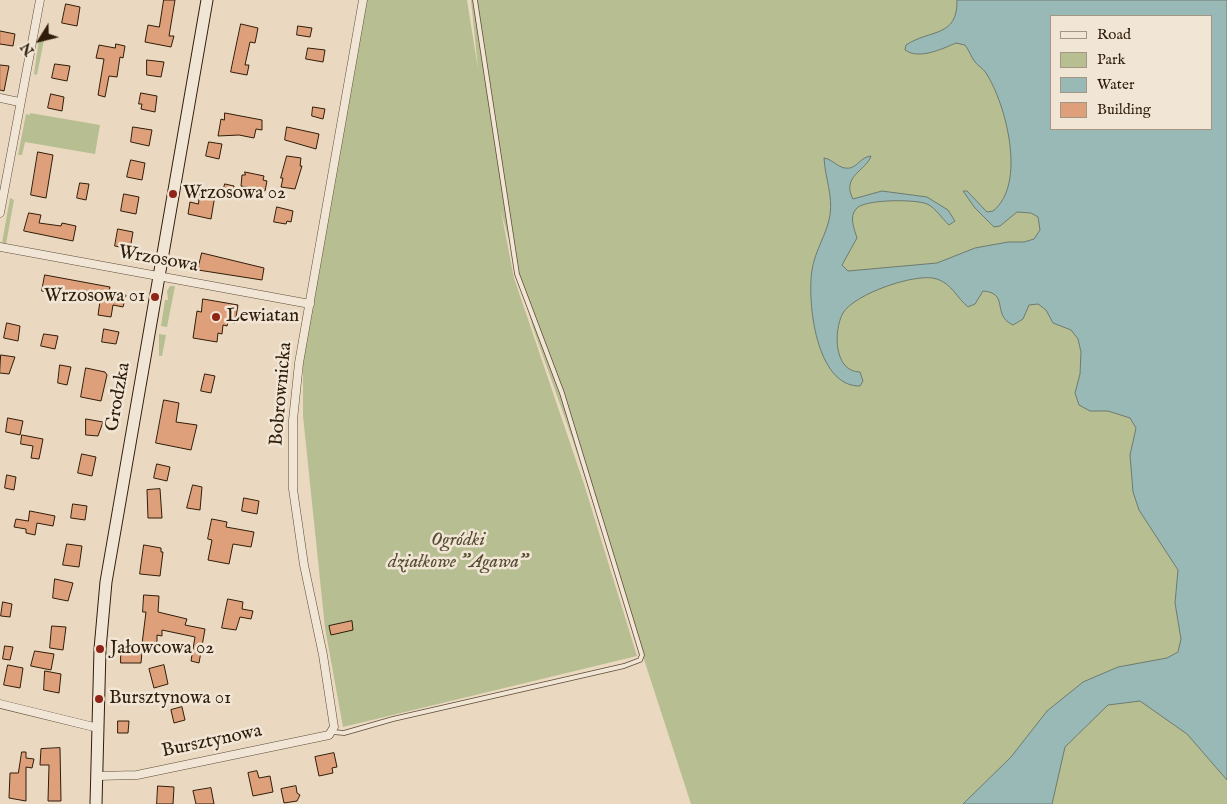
<!DOCTYPE html>
<meta charset="utf-8">
<style>
body{margin:0}
#map{position:relative;width:1227px;height:804px;overflow:hidden;background:#ead8c0;font-family:"IM FELL English",serif}
canvas{display:block}
.legend{position:absolute;left:1050px;top:15px;width:162px;height:115px;box-sizing:border-box;background:#f1e6d6;border:1px solid #a49684;margin:0;padding:6px 9px;list-style:none;font-size:15px;color:#301d09}
.legend li{display:flex;align-items:center;gap:10px;height:25px}
.legend b{width:25px;border:1px solid #a49684}
.north{position:absolute;left:15px;top:15px;width:50px;height:50px;-webkit-text-stroke:4px #f1e6d6;paint-order:stroke;rotate:234deg;font-size:14px;font-weight:700;line-height:20px;text-align:center;color:#301d09}
.north::after{content:'';display:block;margin:auto;width:18px;height:22px;background:#301d09;clip-path:polygon(50% 0,100% 100%,50% 72%,0 100%)}
</style>
<div id="map">
<canvas width="1227" height="804"></canvas>
<ul class="legend">
<li><b style="height:6px;background:#f1e6d6"></b>Road</li>
<li><b style="height:14px;background:#b7bf92"></b>Park</li>
<li><b style="height:14px;background:#98b9b5"></b>Water</li>
<li><b style="height:14px;background:#dea07a"></b>Building</li>
</ul>
<div class="north">N</div>
</div>
<script>
const ctx = document.querySelector('canvas').getContext('2d');
ctx.lineJoin = 'round';
function paint(path, color) { ctx.fillStyle = color; ctx.fill(path, 'evenodd'); }
function stroke(path, color, width, dash) { ctx.strokeStyle = color; ctx.lineWidth = width; ctx.lineCap = dash ? 'butt' : 'round'; ctx.setLineDash(dash || []); ctx.stroke(path); }
function drawText(font, color, halo, rows, align = 'center') {
  ctx.font = font + ' "IM FELL English",serif'; ctx.lineWidth = 5; ctx.setLineDash([]); ctx.textBaseline = 'middle'; ctx.strokeStyle = halo; ctx.fillStyle = color; for (const [text, x, y, turn = 0] of rows) {
    ctx.save(); ctx.translate(x, y); ctx.rotate((+turn || 0) * Math.PI / 180); ctx.textAlign = isNaN(turn) ? turn : align; if (halo) ctx.strokeText(text, 0, 0); ctx.fillText(text, 0, 0); ctx.restore();
  }
}
const green = new Path2D(`
 M366 0H467L478 69 471 0H1227V804H691L572 438 533 328 501 211 514 278 584 484 637 656 343 727 325 628 303 416V363ZM1051 16H1211V129H1051Z
 M39 39 44 40 37 75 34 74Z
 M30 113 100 125 95 154 25 142 22 155H18L26 114 30 115Z
 M10 198 14 200 6 244 2 243Z
 M170 286H175L167 327 161 326 165 300H168L167 291Z
 M159 334 166 335 162 356H159Z`);
const water = new Path2D(`
 M957 0H1227V780L1187 734 1140 701 1108 705 1065 747 1052 804H963L1011 757 1047 711 1083 682 1118 667 1167 658 1178 652 1181 639 1175 603 1178 570 1139 510 1133 492 1130 455 1136 428 1130 418 1108 411H1090L1079 405 1075 393 1080 374 1081 352 1078 339 1071 330 1053 323 1046 310 1038 304 1029 305 1023 319 1013 325C991 315 1010 293 983 291L975 304 968 307C957 298 952 284 937 279 917 272 854 294 843 313 833 331 834 372 860 372L863 381 860 386C816 387 807 302 812 270 815 250 827 234 830 215 833 195 825 178 824 158 833 159 839 170 850 168 858 166 861 157 871 156 866 171 841 176 853 199L882 191 927 197 948 210 955 221 949 225C942 219 936 208 927 204 916 199 863 199 856 209 849 217 854 228 857 238L842 265 848 271 937 263 975 248 1008 242H1024L1034 239 1040 230 1038 217 1031 213 1017 212 1000 226 994 227 975 208 963 191H967L987 212 993 211C1027 184 1006 104 986 73 983 68 978 66 975 62 971 57 969 50 965 45L956 43C942 49 919 60 905 50L906 45C930 29 958 38 957 0ZM1211 16V129H1051V16Z`);
const building = new Path2D(`
 M164 0H175L169 36H174L171 47 145 42 148 25 159 27Z
 M66 4 80 7 77 26 62 23Z
 M241 24 258 28 255 43 250 42 245 65H249L247 75 231 72Z
 M298 26 312 28 310 37 297 35Z
 M0 31 15 34 13 46 0 44Z
 M116 44 125 46 123 58 120 57 117 77 109 76 105 97 98 95 104 59 96 58 99 45 115 48Z
 M308 48 325 50 323 62 306 59Z
 M147 60 164 62 161 77 147 75Z
 M55 64 70 66 67 81 52 78Z
 M0 65 9 66 4 91 0 90Z
 M141 93 157 96 155 112 141 109 142 104H139Z
 M51 94 64 97 62 111 48 108Z
 M313 107 325 109 323 119 312 116Z
 M225 113 262 120V130L256 129 254 138 239 135 218 136 221 119 224 120Z
 M133 127 152 130 149 146 131 142Z
 M287 127 319 134 316 149 285 140Z
 M209 142 222 144 219 159 206 156Z
 M38 152 53 155 46 198 31 195Z
 M287 156 301 158 300 166H302L295 189 281 187 283 178H281Z
 M131 160 145 163 142 180 127 177Z
 M245 172 264 176 263 180 267 181 265 191 241 186 242 175H245Z
 M80 183 89 184 86 200 77 198Z
 M225 184 234 186 232 198 222 196Z
 M201 187 216 189 211 219 188 214 190 202 198 204Z
 M124 194 139 197 136 214 121 211Z
 M277 207 293 211 291 222 287 221 286 224 274 222Z
 M29 213 41 215 39 223 61 226 62 223 76 226 73 241 24 231Z
 M118 229 133 232 130 249 115 246Z
 M202 253 264 268 262 280 198 270Z
 M45 275 110 287 109 291 126 295 123 307 113 305 111 317 98 315 100 301 79 298 74 296V293L52 289V293L42 291Z
 M203 299 238 305 235 323 228 322 227 326 223 325 222 334 218 333 217 342 193 338 197 311 201 312Z
 M7 323 20 326 18 341 4 338Z
 M104 329 119 332 116 344 102 342Z
 M44 334 58 336 55 349 41 346Z
 M1 355 15 357 9 374 0 373Z
 M60 365 71 367 67 385 58 383Z
 M86 368 105 372 107 375 101 401 81 397Z
 M205 374 215 376 211 393 201 391Z
 M164 400 179 403 176 422 197 425 191 450 156 443Z
 M8 418 23 421 20 435 6 432Z
 M86 419 103 422 98 436 86 435Z
 M22 435 43 439 39 459 31 458 33 446 21 444Z
 M82 454 96 457 92 476 78 473Z
 M157 464 170 467 167 481 154 478Z
 M7 475 16 477 14 490 5 488Z
 M193 485 202 487 200 510 187 508Z
 M160 489 162 518H148L147 490Z
 M244 498 259 501 257 514 242 511Z
 M73 504 87 506 85 520 71 518Z
 M30 511 55 516 53 526 37 523 35 535 26 533V529L14 527 16 519 28 521Z
 M212 519 227 522 226 527 254 532 251 547 233 544 229 564 208 560 212 540 208 539Z
 M67 544 82 546 79 567 63 565Z
 M144 545 161 548V552H163L160 576 140 574Z
 M55 579 73 583 68 601 53 598Z
 M144 595 159 596 158 612 187 619 185 625 205 629 199 663 191 661 195 637 162 630V636L157 635V645L142 644 146 612H143Z
 M228 599 243 602 242 609 253 611 251 619 240 617 236 630 222 628Z
 M3 602 12 604 10 617 1 616Z
 M352 621 353 630 331 635 329 626Z
 M52 626 66 627 63 650 50 648Z
 M5 646 13 647 10 660 3 659Z
 M35 651 54 654 51 670 31 666Z
 M121 652H142L141 663H121Z
 M8 665 23 668 20 688 4 685Z
 M164 665 168 684 154 688 149 669Z
 M45 671 61 674 59 693 44 690Z
 M182 707 185 720 174 723 171 710Z
 M118 721H129L128 733H118Z
 M60 748 61 801H48L49 765H40L41 749Z
 M22 752H26V758L34 759 32 768 26 767V801L9 798 10 773H18Z
 M334 753 337 767 332 768 333 773 319 776 315 757Z
 M257 771 259 778 270 776 273 792 253 796 248 773Z
 M158 786 174 787 173 804H157Z
 M296 786 297 793 300 795 297 801 284 803 281 789Z
 M211 788 214 804H196L193 791Z`);
const lane = new Path2D(`
 M333 732 344 733 393 719 624 666 640 660 642 655 562 393 517 274 475 0`);
const street = new Path2D(`
 M0 98 19 102
 M0 213 40 0
 M0 247 310 304
 M0 704 98 728
 M97 776 137 775 329 735 334 727 323 655 304 565 293 489V420L299 363 363 0`);
const secondary = new Path2D(`
 M96 804 100 649 106 582 207 0`);
const markers = [
 [173,194,5,"#8f2418"],
 [155,297,5,"#8f2418"],
 [216,317,5,"#8f2418"],
 [100,649,5,"#8f2418"],
 [99,699,5,"#8f2418"]
];
const poiNames = [
 ["Wrzosowa 02",183,194],
 ["Wrzosowa 01",145,297,"right"],
 ["Lewiatan",226,317],
 ["Jałowcowa 02",110,649],
 ["Bursztynowa 01",109,699]
];
const streetNames = [
 ["Wrzosowa",158,260,10],
 ["Bobrownicka",282,394,-85],
 ["Grodzka",119,397,-80],
 ["Bursztynowa",212,742,-12]
];
const parkNames = [
 ["Ogródki",458,541],
 ["działkowe \"Agawa\"",458,563]
];
paint(green, '#b7bf92');
paint(water, '#98b9b5');
stroke(water, '#6e7b70', 1);
paint(building, '#dea07a');
stroke(building, '#301d09', 1);
stroke(lane, '#5e4c37', 5.5);
stroke(street, '#5e4c37', 9);
stroke(secondary, '#301d09', 13);
stroke(lane, '#f1e6d6', 4);
stroke(street, '#f1e6d6', 8);
stroke(secondary, '#f1e6d6', 11);
for (const [x, y, r, color] of markers) { const dot = new Path2D(); dot.arc(x, y, r, 0, 2 * Math.PI); ctx.fillStyle = color; ctx.fill(dot); stroke(dot, '#f1e6d6', 2); }
drawText('19px', '#301d09', '#f1e6d6', poiNames, 'left');
drawText('19px', '#301d09', '#f1e6d6', streetNames);
drawText('italic 19px', '#584e32', '#f1e6d6', parkNames);
</script>
